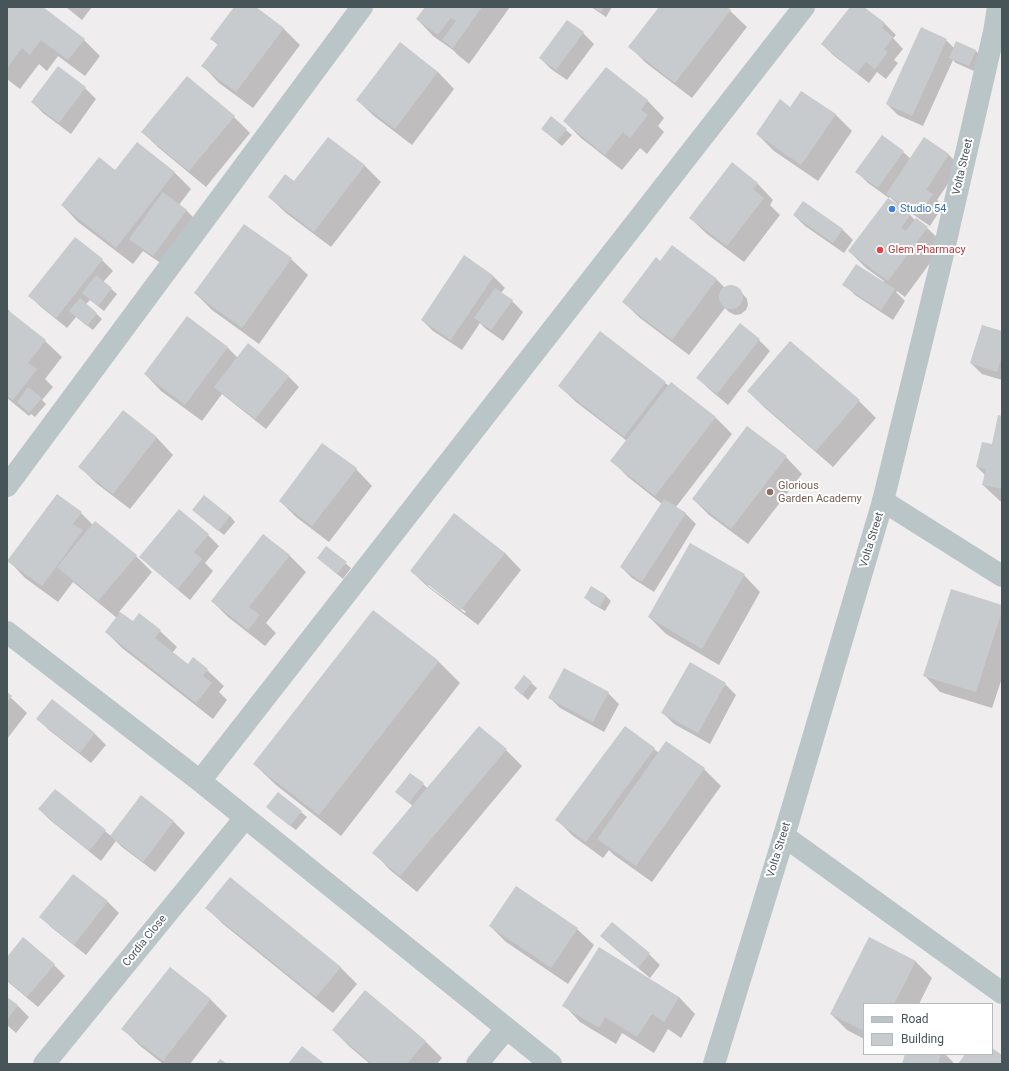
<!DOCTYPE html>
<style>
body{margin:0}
#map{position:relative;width:1009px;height:1071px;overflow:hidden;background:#efeded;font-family:Roboto,sans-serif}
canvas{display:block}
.frame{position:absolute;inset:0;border:8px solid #475458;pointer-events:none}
.legend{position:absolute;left:863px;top:1003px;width:130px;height:52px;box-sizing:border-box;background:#fff;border:1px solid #b5bbbc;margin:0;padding:5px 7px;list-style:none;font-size:12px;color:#475458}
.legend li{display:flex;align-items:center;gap:8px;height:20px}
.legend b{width:20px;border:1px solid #b5bbbc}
</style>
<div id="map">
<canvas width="1009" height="1071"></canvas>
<div class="frame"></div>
<ul class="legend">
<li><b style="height:5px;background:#bac5c8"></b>Road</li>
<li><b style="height:11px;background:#c7cbce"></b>Building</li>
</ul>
</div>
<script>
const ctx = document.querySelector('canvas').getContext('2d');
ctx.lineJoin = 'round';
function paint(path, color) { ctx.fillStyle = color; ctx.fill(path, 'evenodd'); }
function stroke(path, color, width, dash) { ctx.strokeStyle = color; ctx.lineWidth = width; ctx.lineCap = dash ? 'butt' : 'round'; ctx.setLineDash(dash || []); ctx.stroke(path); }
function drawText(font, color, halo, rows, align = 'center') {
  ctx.font = font + ' Roboto,sans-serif'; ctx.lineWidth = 4; ctx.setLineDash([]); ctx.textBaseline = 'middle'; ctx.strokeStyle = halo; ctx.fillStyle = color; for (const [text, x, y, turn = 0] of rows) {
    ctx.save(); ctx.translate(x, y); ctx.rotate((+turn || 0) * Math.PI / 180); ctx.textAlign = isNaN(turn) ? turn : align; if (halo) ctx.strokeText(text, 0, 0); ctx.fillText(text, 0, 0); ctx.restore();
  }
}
const shadow = new Path2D(`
 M7 7H41L84 40 100 56 85 76 58 56 47 71 39 64 20 89 7 79Z
 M66 7H92L82 20Z
 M235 7H254L283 28 300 45 253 108 219 83 203 66 218 45 211 39Z
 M426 7H510L469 64 459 56 453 50 433 36 417 19Z
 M591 7H612L606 17Z
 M660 7H726L747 27 692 98 646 63 629 46Z
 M851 7H863L885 24 896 35 893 38 903 49 894 60 898 63 886 79 877 72 869 83 833 55 822 44Z
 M583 33 594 44 567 80 551 69 540 58Z
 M946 40 954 48 976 51 981 56 974 71 956 63 953 60 923 126 898 115 887 104Z
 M606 68 648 101 664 118 658 126 664 132 647 154 640 148 622 170 581 138 564 121Z
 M438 72 454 89 412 145 374 116 357 100Z
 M85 88 96 99 71 134 43 113 32 102Z
 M802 92 836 115 852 131 818 181 774 151 757 134 791 108Z
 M234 117 250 133 206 187 159 148 142 132Z
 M542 129 566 130 572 135 562 146Z
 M328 138 365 166 381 182 331 247 286 213 269 197 294 182Z
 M924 138 949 155 960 166 937 200 943 206 930 226 908 211 907 212 915 220 927 228 944 244 905 297 897 291 896 292 905 301 893 320 855 295 844 284 883 283 884 281 866 268 849 251 889 198 868 183 857 172 903 152 911 159ZM890 197 898 205V206L888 199Z
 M137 143 175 173 191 189 179 205 186 210 197 221 165 266 143 251 133 264 78 222 62 205 116 171Z
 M757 183 773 200 770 205 780 215 744 262 707 234 690 218Z
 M794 215 842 229 853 240 844 253 805 226Z
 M244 225 291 259 308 275 259 344 212 310 195 293Z
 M672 246 717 280 725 288 732 286 738 288 747 299 748 305 746 310 741 314 735 315 729 312 725 308 689 355 640 318 623 302 661 262Z
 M465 257 494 277 505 288 501 293 512 301 523 312 503 341 486 329 480 323 462 350 433 331 422 320Z
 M102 260 113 271 103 282 117 294 104 311 90 300 86 304 102 319 93 330 76 317 67 328 41 307 30 296Z
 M7 308 12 314 45 341 62 357 45 379 53 387 42 400 46 404 35 417 31 414 29 416 7 398Z
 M187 317 228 348 238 358 288 376 299 387 266 429 222 394 202 421 161 391 145 374Z
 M600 332 669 386 671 384 716 418 732 434 676 507 685 513 696 524 654 592 632 578 621 567 662 504 628 477 612 461 627 441 576 402 559 386Z
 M1002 332V380L982 374 971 363Z
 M759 340 770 351 728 405 709 389 698 378Z
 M791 342 859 401 876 418 833 467 765 408 748 391Z
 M123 412 157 438 173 455 130 509 96 483 80 467Z
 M1002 417V502L1000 501 983 485 985 475 977 467 993 445Z
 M786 457 802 474 748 544 709 515 693 499Z
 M356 469 372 486 329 542 296 517 280 501Z
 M193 510 230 516 235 522 224 535Z
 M81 513 93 525 136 556 152 572 119 612 133 623 160 631 177 647 172 653 188 666 207 670 224 686 219 692 227 700 213 719 122 648 106 632 117 618 73 582 58 602 25 578 9 561Z
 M455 515 505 553 521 570 478 625 428 587 411 571ZM428 583 466 612 465 613 428 586Z
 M208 535 219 546 205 563 213 571 190 600 152 568 141 557Z
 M263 535 290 556 306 572 266 623 276 633 265 646 228 617 212 601Z
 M326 547 351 568 343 579 318 558Z
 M744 575 760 592 719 665 666 634 649 617Z
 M591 588 606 596 611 601 605 611 591 603 586 598Z
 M1002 606V678L992 708 940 692 924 675Z
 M373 611 439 662 460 683 341 836 276 785 254 764Z
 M524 677 537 688 528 700 515 688Z
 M725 684 736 695 710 744 674 724 663 713Z
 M608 693 619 704 604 732 560 708 549 697Z
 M7 694 27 713 7 739Z
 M52 701 95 734 106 745 91 763 49 730 38 719Z
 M625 727 659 753 666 742 704 769 721 786 652 882 614 855 609 850 603 858 573 836 557 820Z
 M506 750 522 766 417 892 390 870 374 853 413 806 402 797 423 784 428 789Z
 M141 797 174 822 185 833 155 872 122 847 116 841 101 861 50 820 39 809 105 831 111 836Z
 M272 812H301L307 817 296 830Z
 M73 875 108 902 119 913 86 955 52 928 41 917Z
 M516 887 577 929 594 945 568 984 506 942 490 926Z
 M207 908 340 967 357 984 333 1013 223 924Z
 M613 923 649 954 660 965 650 978 613 947 602 936Z
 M870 938 916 962 932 978 919 1004H864V1039L847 1030 831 1014Z
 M7 958 54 965 65 976 38 1007 7 981Z
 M170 968 211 1000 227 1016 190 1064H163L139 1045 123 1029Z
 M679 997 695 1014 681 1038 668 1029 654 1053 622 1033 616 1044 580 1022 564 1005Z
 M7 998 18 1006 29 1017 16 1033 7 1025Z
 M333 1030 425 1041 442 1058 437 1064H370L350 1047Z
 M906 1054H945L953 1062 952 1064H903Z`);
const building = new Path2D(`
 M7 7H43L85 39 68 60 41 40 30 55 22 48 7 68Z
 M234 7H256L284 28 236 92 201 66 218 44 210 39Z
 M425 7H482L453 48 442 40 456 21 451 18 438 35 416 19Z
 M592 7H604L601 12Z
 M659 7H727L731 10 675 83 628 47Z
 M850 7H864L885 23 882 28 893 37 884 49 888 52 875 69 866 62 857 73 821 44Z
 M567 20 584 32 556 70 539 58Z
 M921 27 947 39 912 116 886 104Z
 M956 41 976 50 969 66 949 58Z
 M400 42 438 72 395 129 356 100Z
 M58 66 86 87 59 123 31 102Z
 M606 67 648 100 641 110 648 115 630 138 623 132 605 155 563 121Z
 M187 76 235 116 189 171 141 132Z
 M801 91 836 114 801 165 756 134 780 99 790 107Z
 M551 116 567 129 557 141 541 129Z
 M882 135 904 151 878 188 855 172Z
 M328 137 365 165 314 232 268 197 285 174 294 181Z
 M924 137 949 154 926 190 933 194 918 216 886 194Z
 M137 142 175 172 116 248 61 205 99 157 115 170Z
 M732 162 758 183 753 189 764 198 727 246 689 218Z
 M163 192 187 210 153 256 129 239Z
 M888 198 911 214 901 228 906 231 916 218 928 227 888 281 848 251Z
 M803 201 843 229 833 243 793 215Z
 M244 224 292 258 242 328 194 293Z
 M75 237 103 259 56 318 28 296Z
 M672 245 717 279 672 340 622 302 656 257 660 261Z
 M464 255 494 276 451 340 421 320Z
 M856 264 895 289 881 310 842 285Z
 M96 275 112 288 98 306 82 293Z
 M719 297a12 12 0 1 1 24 0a12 12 0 1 1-24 0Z
 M495 288 513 300 491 330 474 318Z
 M80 298 97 313 87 326 69 311Z
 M9 311 46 340 28 363 37 369 13 400 7 396V313Z
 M187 316 228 347 185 405 144 374Z
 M740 323 760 339 717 394 696 378Z
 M982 325 1002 331V356L997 372 970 363Z
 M600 331 666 382 624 437 558 386Z
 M790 341 860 400 816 451 747 391Z
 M248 343 289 376 255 419 214 387Z
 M671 382 716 417 655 496 610 461Z
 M28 387 42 398 29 413 17 402Z
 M123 410 157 437 113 494 78 467Z
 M998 415 1002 416V489L982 485 986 469 976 467 982 442 992 444Z
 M747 426 787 456 731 529 692 499Z
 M322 443 357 468 312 526 279 501Z
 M57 494 82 512 73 524 83 530 42 586 7 561Z
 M204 495 230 516 218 531 192 510Z
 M664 499 686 513 642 582 620 567Z
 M179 509 209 534 194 552 202 559 178 589 139 557Z
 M454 513 505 553 461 610 410 571Z
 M95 521 137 555 98 601 57 567Z
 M263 534 290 555 249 607 260 615 248 630 211 601Z
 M690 543 745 574 702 649 648 617Z
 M326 546 347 562 337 574 317 558Z
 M591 586 606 595 600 607 584 598Z
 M951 589 1002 605V611L976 692 923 676Z
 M373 610 439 661 319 815 253 764Z
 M120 612 133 621 139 613 161 630 155 638 188 664 193 657 208 669 203 676 212 683 196 703 105 632Z
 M690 662 726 683 698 733 661 713Z
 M564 668 609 692 593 722 548 698Z
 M524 675 532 682 522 695 514 688Z
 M7 692 12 696 7 702Z
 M52 699 95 733 80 753 36 719Z
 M479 726 507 749 400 876 372 853Z
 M625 726 655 748 586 842 555 820Z
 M666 741 705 768 636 866 597 839Z
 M410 773 424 783 409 803 395 792Z
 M55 789 106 830 89 851 38 809Z
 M278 792 302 811 290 826 266 807Z
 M141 795 174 821 143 862 110 836Z
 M73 874 108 901 74 945 39 917Z
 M230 877 341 967 316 997 205 908Z
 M516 886 578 928 551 968 489 926Z
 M612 922 650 953 638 968 600 936Z
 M23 937 55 964 27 997 7 980V957Z
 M869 937 916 961 894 1004H864V1031L830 1014Z
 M599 947 679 997 664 1022 652 1014 637 1037 605 1017 599 1028 562 1006Z
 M170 967 211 999 163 1061 121 1029Z
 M365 990 426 1041 407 1064H372L332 1030Z
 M7 997 18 1005 7 1020Z
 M302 1046 325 1064H288Z
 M992 1048 1002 1055V1064H958L965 1054H992Z
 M905 1054H941L938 1064H902Z
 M220 1059 227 1064H216Z`);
const minor = new Path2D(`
 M7 486 362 7
 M883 501 1002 576
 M7 632 200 781 551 1064
 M200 781 804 7
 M784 836 1002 993
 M44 1064 245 818
 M477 1064 506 1029`);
const tertiary = new Path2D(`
 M714 1064 784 836 883 501 939 271 994 32 998 7`);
const markers = [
 [892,209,4,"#3f7fe0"],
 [880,250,4,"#e0444e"],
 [770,492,4,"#8d6e63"]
];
const streetNames = [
 ["Volta Street",963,167,-77],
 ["Volta Street",872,540,-73],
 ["Volta Street",779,850,-73],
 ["Cordia Close",145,941,-51]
];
const shopNames = [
 ["Studio 54",900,209]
];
const healthNames = [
 ["Glem Pharmacy",888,250]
];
const educationNames = [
 ["Glorious",778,486],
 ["Garden Academy",778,499]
];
paint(shadow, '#0003');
paint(building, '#c7cbce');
stroke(minor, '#bac5c8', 22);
stroke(tertiary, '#bac5c8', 22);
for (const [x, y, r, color] of markers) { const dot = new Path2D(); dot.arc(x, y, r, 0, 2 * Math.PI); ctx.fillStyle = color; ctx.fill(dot); stroke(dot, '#fff', 1.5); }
drawText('11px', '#475458', '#fff', streetNames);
drawText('11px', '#366cbe', '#fff', shopNames, 'left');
drawText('11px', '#be3a42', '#fff', healthNames, 'left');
drawText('11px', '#785e54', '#fff', educationNames, 'left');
</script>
